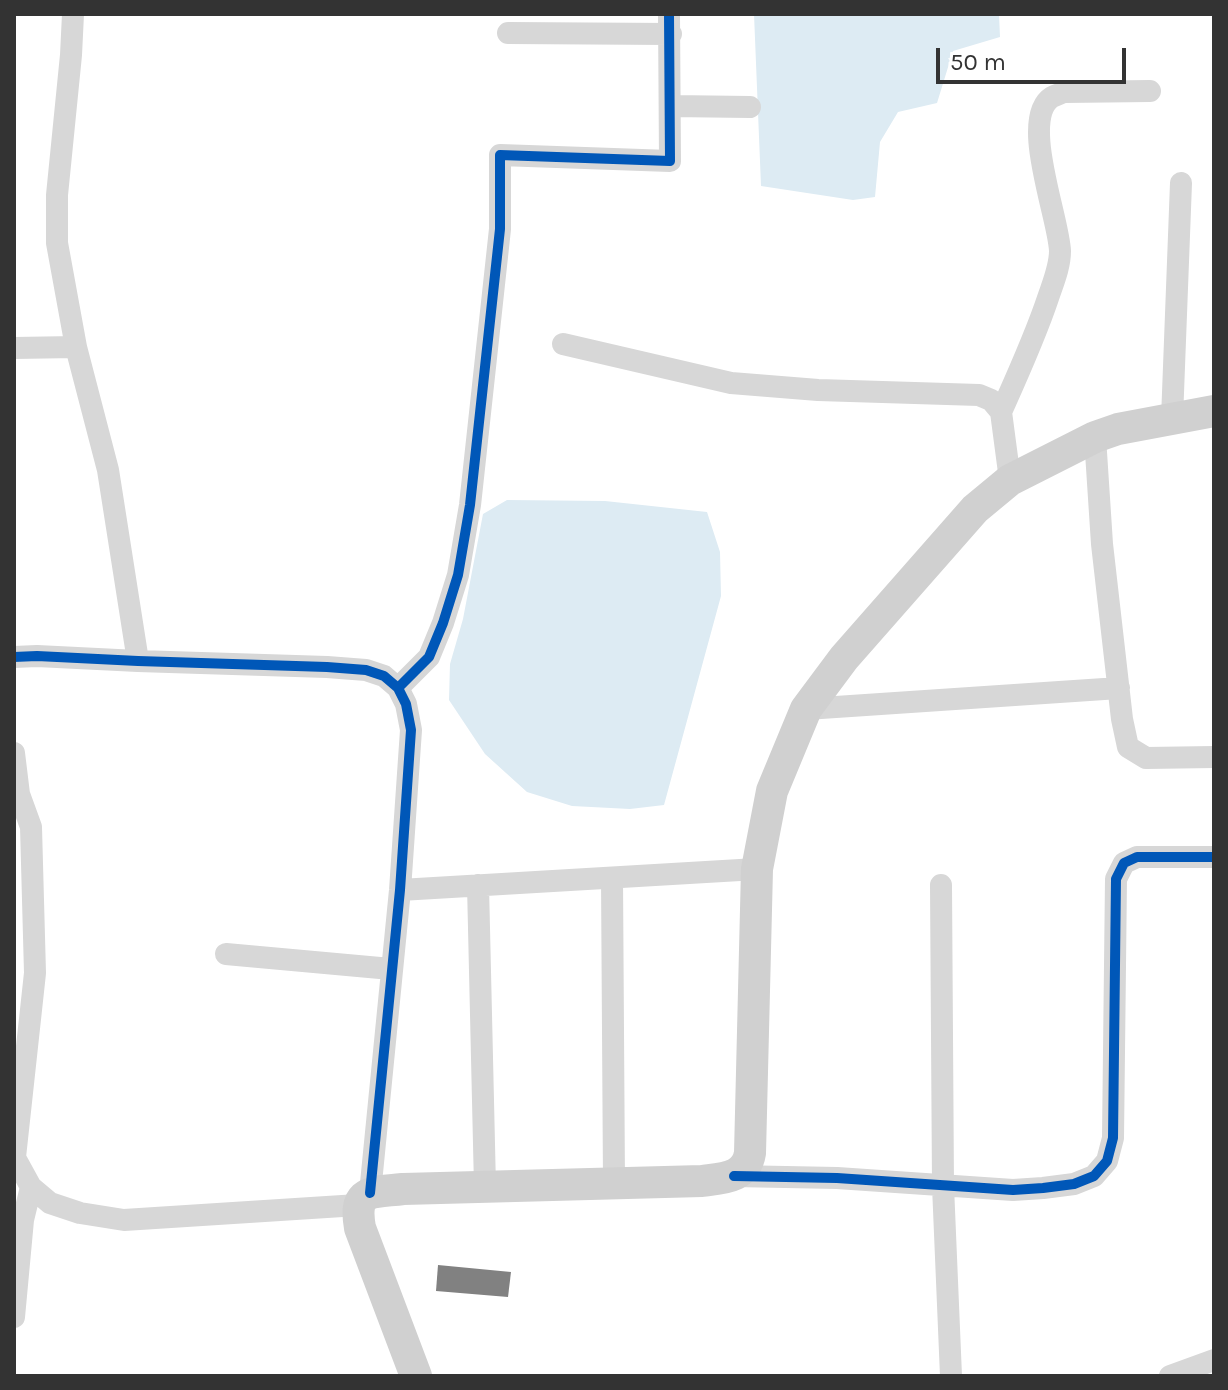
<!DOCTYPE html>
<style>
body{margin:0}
#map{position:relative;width:1228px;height:1390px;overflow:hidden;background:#fff;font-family:Karla,sans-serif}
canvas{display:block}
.frame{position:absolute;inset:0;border:16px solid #333;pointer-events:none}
.scale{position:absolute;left:936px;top:48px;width:190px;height:36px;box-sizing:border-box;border:4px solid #333;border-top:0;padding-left:10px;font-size:24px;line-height:28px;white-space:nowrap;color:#333;-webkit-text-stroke:6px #fff;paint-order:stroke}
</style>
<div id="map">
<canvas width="1228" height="1390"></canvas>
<div class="frame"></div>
<div class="scale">50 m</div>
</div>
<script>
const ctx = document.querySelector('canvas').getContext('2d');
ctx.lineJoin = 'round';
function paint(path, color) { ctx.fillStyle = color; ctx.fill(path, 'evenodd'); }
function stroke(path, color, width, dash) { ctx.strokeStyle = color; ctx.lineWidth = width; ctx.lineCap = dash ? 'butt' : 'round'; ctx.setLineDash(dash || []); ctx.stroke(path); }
const water = new Path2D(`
 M754 14H999L1000 37 953 51 937 103 898 112 880 142 875 197 853 200 761 186Z
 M507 500 605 501 707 512 720 552 721 596 664 805 630 809 572 806 527 792 485 754 449 700 450 664 463 619 483 514Z`);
const building = new Path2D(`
 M438 1265 511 1272 508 1297 436 1291Z`);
const street = new Path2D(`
 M73 14 71 55 57 195V243L76 347 108 470 138 661
 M508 33 671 34
 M671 106 750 107
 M563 344 731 383 818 390 979 395 991 400 1001 412 1010 480
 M14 348 76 347
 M1001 412C1018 374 1035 337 1048 298 1053 283 1060 267 1060 251 1059 218 1019 118 1052 97 1056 95 1060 94 1064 92L1150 91
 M1172 419 1181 183
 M1095 437 1102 544 1122 719 1128 747 1146 758 1214 757
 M14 657 37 656 138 661 327 667 366 670 384 676 398 688 406 704 411 730 400 890 370 1193
 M398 688 429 657 443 623 458 575 470 505 500 229V155L670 161 669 14
 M806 709 1119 688
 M14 753 19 794 31 827 35 973 15 1157
 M612 878 614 1183
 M478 885 485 1187
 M941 885 943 1186 951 1376
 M400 890 757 869
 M226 954 391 969
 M14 1156 31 1187 50 1203 80 1213 124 1220 358 1205
 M734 1176 837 1178 1013 1190 1043 1188 1074 1184 1094 1176 1107 1161 1113 1138 1116 879 1124 863 1137 857H1214
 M14 1317 23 1220 31 1187
 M1170 1376 1214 1360`);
const secondary = new Path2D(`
 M416 1376 360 1228C353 1188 371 1193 403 1189L702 1181C723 1178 746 1178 750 1153L757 869 772 791 806 709 844 658 975 509 1010 480 1095 437 1118 429 1214 411`);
const cycleway = new Path2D(`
 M14 657 37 656 138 661 327 667 366 670 384 676 398 688 406 704 411 730 400 890 370 1193
 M398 688 429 657 443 623 458 575 470 505 500 229V155L670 161 669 14
 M734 1176 837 1178 1013 1190 1043 1188 1074 1184 1094 1176 1107 1161 1113 1138 1116 879 1124 863 1137 857H1214`);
paint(water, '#ddebf3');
paint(building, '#818181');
stroke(street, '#d7d7d7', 22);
stroke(secondary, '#d0d0d0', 32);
stroke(cycleway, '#0057b8', 10);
</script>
